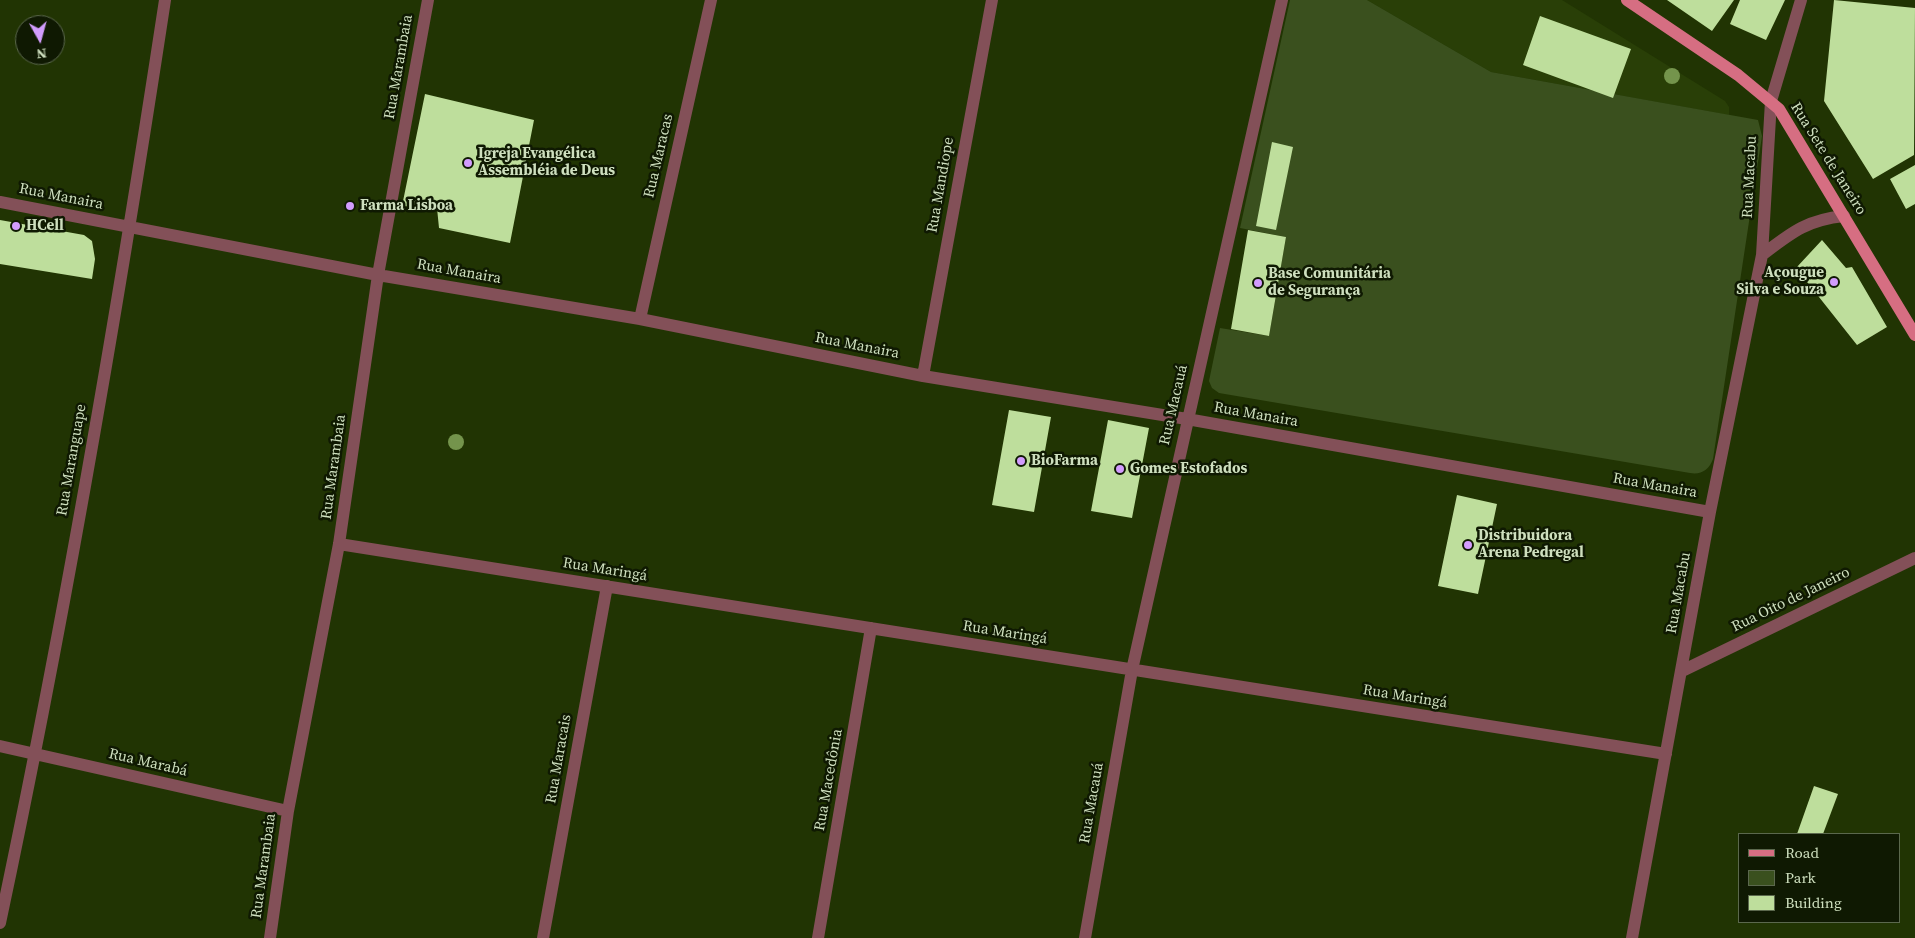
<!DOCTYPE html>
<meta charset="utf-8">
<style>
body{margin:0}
#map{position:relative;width:1915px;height:938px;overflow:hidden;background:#213403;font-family:"Source Serif 4",serif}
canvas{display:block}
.legend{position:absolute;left:1738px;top:833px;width:162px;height:90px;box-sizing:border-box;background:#0f1902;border:1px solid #5b684d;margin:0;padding:6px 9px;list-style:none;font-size:15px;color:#cedfbe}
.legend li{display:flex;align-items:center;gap:10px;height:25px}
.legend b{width:25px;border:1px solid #5b684d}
.north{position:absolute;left:15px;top:15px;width:50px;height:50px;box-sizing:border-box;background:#0f1902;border:1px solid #5b684d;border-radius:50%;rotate:173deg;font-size:14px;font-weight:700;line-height:20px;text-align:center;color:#cedfbe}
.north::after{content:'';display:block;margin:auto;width:18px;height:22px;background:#d29cfd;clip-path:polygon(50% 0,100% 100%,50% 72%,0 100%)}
</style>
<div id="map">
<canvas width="1915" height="938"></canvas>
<ul class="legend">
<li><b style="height:6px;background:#d66e82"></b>Road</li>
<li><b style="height:14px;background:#3a501e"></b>Park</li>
<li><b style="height:14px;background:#bede9c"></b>Building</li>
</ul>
<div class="north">N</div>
</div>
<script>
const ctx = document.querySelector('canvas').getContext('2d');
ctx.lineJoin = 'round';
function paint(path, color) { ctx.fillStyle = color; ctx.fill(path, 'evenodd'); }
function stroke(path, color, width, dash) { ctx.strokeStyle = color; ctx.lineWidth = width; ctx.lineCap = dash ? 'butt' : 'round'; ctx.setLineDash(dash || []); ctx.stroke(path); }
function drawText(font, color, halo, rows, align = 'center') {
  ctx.font = font + ' "Source Serif 4",serif'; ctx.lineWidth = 5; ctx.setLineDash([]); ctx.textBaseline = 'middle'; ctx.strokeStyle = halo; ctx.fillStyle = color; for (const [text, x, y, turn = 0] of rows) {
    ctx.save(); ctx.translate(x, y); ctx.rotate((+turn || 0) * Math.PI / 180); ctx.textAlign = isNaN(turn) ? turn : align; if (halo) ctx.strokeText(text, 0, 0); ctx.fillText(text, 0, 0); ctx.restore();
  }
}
const built = new Path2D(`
 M1367 0H1562L1725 101 1729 107V115L1491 72Z`);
const green = new Path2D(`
 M1290 0H1367L1491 72 1758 120 1762 136 1713 459C1709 470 1701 475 1690 473L1219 393 1212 388 1209 381 1220 328 1269 336 1286 237 1240 228Z`);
const building = new Path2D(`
 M1667 0H1734L1712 31Z
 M1740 0H1785L1766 40 1730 24Z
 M1834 0 1915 8 1914 155 1873 179 1824 101Z
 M1540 16 1631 49 1613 98 1523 65Z
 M425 94 534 120 510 243 439 228 437 208 402 206Z
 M1272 142 1293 147 1276 230 1256 226Z
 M1915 165V204L1906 209 1890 179Z
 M0 220 84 235 92 241 95 259 92 279 0 264Z
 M1248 230 1286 237 1269 336 1231 329Z
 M1822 240 1846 268 1852 267 1887 327 1857 345 1796 268Z
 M1009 410 1051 417 1034 512 992 505Z
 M1108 420 1149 428 1132 518 1091 511Z
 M1457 495 1497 504 1478 594 1438 586Z
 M1814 786 1838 794 1823 834H1797Z`);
const minor = new Path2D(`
 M0 202 378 275 640 319 923 376 1187 419 1710 512
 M1762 255C1791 233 1806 220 1844 216
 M640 319 711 0
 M923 376 992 0
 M339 544 1666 754
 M1682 671 1915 558
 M0 746 288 811
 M0 923C65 617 118 309 165 0
 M270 938 288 811 339 544 378 275 428 0
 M543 938 607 586
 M818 938 871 628
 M1085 938 1132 670 1282 0
 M1632 938 1710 512 1762 255 1771 101 1801 0`);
const primary = new Path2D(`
 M1627 0 1738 75 1779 109 1915 335`);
const trees = [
 [1672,76],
 [456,442]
];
const markers = [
 [468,163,5,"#d29cfd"],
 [350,206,5,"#d29cfd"],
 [16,226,5,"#d29cfd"],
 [1834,282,5,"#d29cfd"],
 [1258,283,5,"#d29cfd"],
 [1021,461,5,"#d29cfd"],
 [1120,469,5,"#d29cfd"],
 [1468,545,5,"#d29cfd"]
];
const streetNames = [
 ["Rua Marambaia",399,67,-80],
 ["Rua Maracas",659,156,-77],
 ["Rua Sete de Janeiro",1828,159,58],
 ["Rua Macabu",1750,177,-87],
 ["Rua Mandiope",941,185,-80],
 ["Rua Manaira",61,197,11],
 ["Rua Manaira",459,272,10],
 ["Rua Manaira",857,346,11],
 ["Rua Macauá",1174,405,-77],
 ["Rua Manaira",1256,415,10],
 ["Rua Maranguape",72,460,-80],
 ["Rua Marambaia",334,467,-82],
 ["Rua Manaira",1655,486,10],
 ["Rua Maringá",605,570,9],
 ["Rua Macabu",1679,593,-80],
 ["Rua Oito de Janeiro",1791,600,-26],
 ["Rua Maringá",1005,633,9],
 ["Rua Maringá",1405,697,9],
 ["Rua Maracais",559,759,-80],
 ["Rua Marabá",148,763,13],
 ["Rua Macedônia",829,780,-80],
 ["Rua Macauá",1092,803,-80],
 ["Rua Marambaia",264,866,-82]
];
const poiNames = [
 ["Igreja Evangélica",478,154],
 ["Assembléia de Deus",478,171],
 ["Farma Lisboa",360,206],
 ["HCell",26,226],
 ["Açougue",1824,273,"right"],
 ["Silva e Souza",1824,290,"right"],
 ["Base Comunitária",1268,274],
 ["de Segurança",1268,291],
 ["BioFarma",1031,461],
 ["Gomes Estofados",1130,469],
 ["Distribuidora",1478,536],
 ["Arena Pedregal",1478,553]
];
paint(built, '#293f07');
paint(green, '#3a501e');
paint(building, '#bede9c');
stroke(minor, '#835058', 12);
stroke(primary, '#d66e82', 12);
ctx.fillStyle = '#74944c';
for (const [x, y] of trees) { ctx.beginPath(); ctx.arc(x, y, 8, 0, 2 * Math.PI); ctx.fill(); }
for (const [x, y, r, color] of markers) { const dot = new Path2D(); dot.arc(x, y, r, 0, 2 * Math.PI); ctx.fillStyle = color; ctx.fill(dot); stroke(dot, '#0f1902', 2); }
drawText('15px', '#cedfbe', '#0f1902', streetNames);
drawText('bold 15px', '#cedfbe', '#0f1902', poiNames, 'left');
</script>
